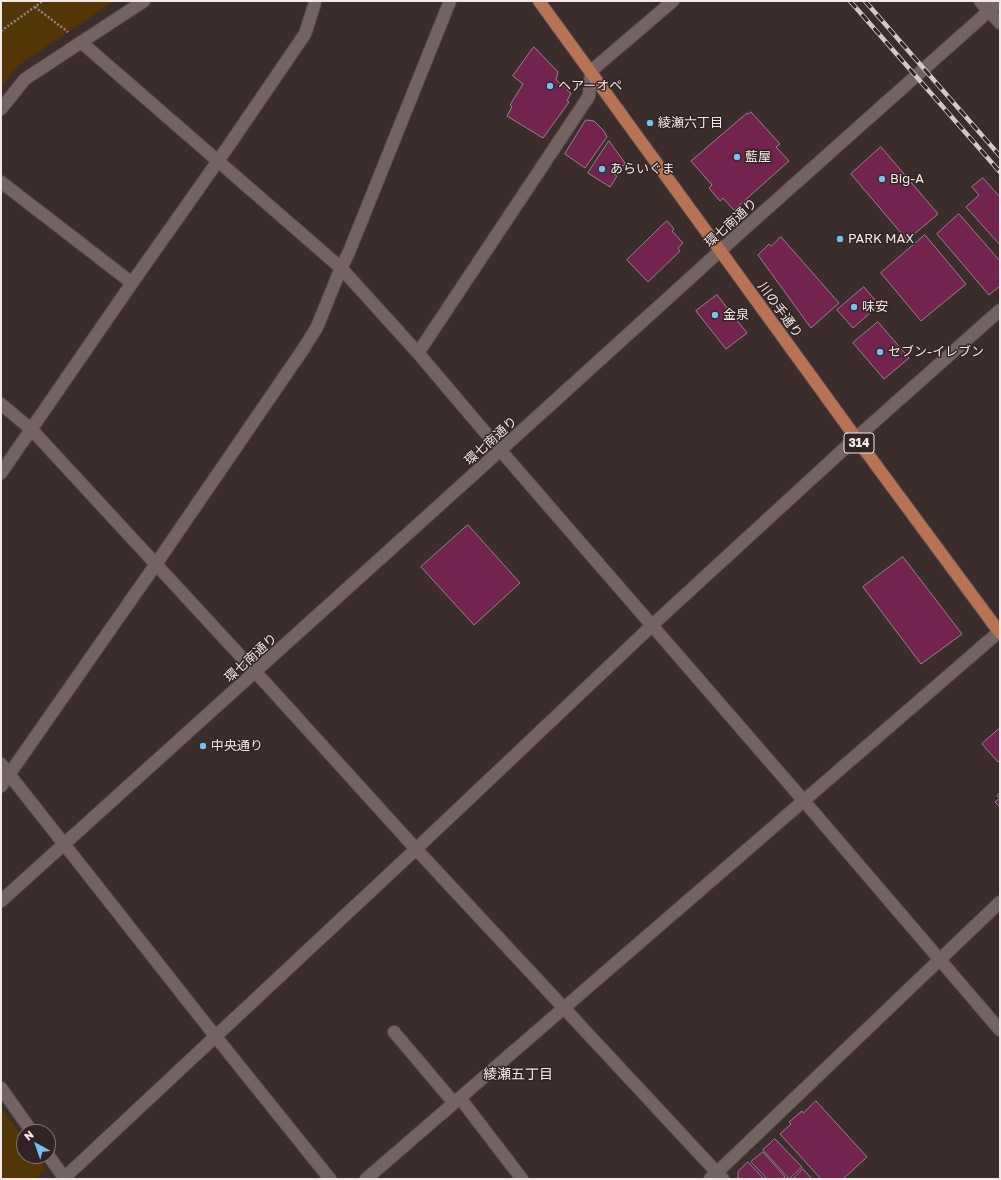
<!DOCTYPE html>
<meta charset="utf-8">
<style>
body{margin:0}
#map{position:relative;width:1001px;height:1180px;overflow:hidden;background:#3c2d2d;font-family:"Golos Text",sans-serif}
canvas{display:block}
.frame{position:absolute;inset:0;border:2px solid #f3e8e8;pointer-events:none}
.north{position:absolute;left:16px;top:1124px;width:40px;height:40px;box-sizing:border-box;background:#322424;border:1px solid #7f7272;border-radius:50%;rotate:320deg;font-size:11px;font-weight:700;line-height:16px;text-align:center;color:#f3e8e8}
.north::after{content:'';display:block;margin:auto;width:14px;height:18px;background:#73c1f5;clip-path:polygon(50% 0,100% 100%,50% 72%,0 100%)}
</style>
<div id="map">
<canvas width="1001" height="1180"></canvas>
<div class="frame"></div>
<div class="north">N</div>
</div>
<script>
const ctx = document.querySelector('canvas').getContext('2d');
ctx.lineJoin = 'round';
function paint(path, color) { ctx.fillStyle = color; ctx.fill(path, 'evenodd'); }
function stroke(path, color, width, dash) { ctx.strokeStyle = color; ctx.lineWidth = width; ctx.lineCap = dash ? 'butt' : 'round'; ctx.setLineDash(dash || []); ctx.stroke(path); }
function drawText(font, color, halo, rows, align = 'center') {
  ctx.font = font + ' "Golos Text","Noto Sans JP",sans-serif'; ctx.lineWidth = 3; ctx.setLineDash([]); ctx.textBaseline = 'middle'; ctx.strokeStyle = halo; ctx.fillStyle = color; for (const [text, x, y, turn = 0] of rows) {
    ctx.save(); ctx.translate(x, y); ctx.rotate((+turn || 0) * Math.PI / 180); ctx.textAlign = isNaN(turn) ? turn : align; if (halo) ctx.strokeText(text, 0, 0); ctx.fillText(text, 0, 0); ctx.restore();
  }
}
const green = new Path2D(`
 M1 1H114L19 65 1 87Z
 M1 1107 24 1139V1156H36L46 1169 35 1179H1Z`);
const building = new Path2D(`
 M534 47 558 72 556 80 561 84 566 83 569 87 567 90 571 93 567 101 569 102 543 138 507 116 512 107 510 105 523 84 513 76Z
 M751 112 780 144 776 147 789 161 734 210 723 198 720 201 709 188 712 185 691 161 747 113 748 114Z
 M586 120 594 121 604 131 607 137 585 168 565 154Z
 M609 141 625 163 624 166 620 164 614 174 617 176 610 187 588 173Z
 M881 147 938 214 907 240 851 174Z
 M983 178 1000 197V245L966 207 979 195 972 187Z
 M959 214 1000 261V286L989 295 937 234Z
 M667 221 674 229 672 231 683 243 678 248 680 251 648 282 627 260Z
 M925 235 966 284 921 321 881 273Z
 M781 237 839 303 811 328 758 255 769 244 771 246Z
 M864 287 879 305 853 328 837 310Z
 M717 295 747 333 726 349 696 311Z
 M878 322 909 358 884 379 853 343Z
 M468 525 520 583 474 625 421 567Z
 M903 557 962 634 921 664 863 587Z
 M1000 728V760L998 762 982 744Z
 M1000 793V807L995 802 1000 798 997 796Z
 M816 1101 867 1157 843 1179H821L780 1134 791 1124 789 1122 802 1111 803 1113Z
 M775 1139 802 1167 789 1179 763 1150Z
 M763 1152 785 1177 782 1179H767L751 1162Z
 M748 1162 764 1179H738V1172Z
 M803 1169 812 1179H793Z`);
const path = new Path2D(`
 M35 7 68 32
 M1 31 43 1`);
const minor = new Path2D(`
 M980 1 1000 23
 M81 42 341 268 418 353 501 451 804 801 1000 1030
 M1 109 25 79 144 1
 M1 182 132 283
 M418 353 589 96 591 71 673 1
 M1 404 32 430 271 689 416 849 723 1179
 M1 473 132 283 225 151 305 34 314 6 315 1
 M1 764 216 1037 330 1179
 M1 786 156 564 304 348 317 327 341 268 349 252 450 1
 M1 901 516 436 742 231 1000 1
 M394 1032 454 1103
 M1 1088 32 1132
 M460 1098 522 1179
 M48 1155 65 1179
 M63 1179 416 849 661 617 856 438 1000 310
 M366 1179 1000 631
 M710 1179 1000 902`);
const major = new Path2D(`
 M539 1 856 438 1000 633`);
const rail = new Path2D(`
 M850 1 1000 172
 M865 1 1000 156`);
const markers = [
 [550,86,4,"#73c1f5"],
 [650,123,4,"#73c1f5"],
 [737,157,4,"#73c1f5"],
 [602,169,4,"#73c1f5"],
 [882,179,4,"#73c1f5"],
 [840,239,4,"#73c1f5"],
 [854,307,4,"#73c1f5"],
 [715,315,4,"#73c1f5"],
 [880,352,4,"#73c1f5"],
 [203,746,4,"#73c1f5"]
];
const shields = [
 [859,443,30]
];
const shieldNames = [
 ["314",859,443]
];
const poiNames = [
 ["ヘアーオペ",558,86],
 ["綾瀬六丁目",658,123],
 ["藍屋",745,157],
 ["あらいぐま",610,169],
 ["Big-A",890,179],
 ["PARK MAX",848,239],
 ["味安",862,307],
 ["金泉",723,315],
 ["セブン-イレブン",888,352],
 ["中央通り",211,746]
];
const streetNames = [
 ["環七南通り",731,223,-42],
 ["川の手通り",780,310,54],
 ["環七南通り",491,441,-42],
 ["環七南通り",251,658,-42]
];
const neighbourhoodNames = [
 ["綾瀬五丁目",518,1075]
];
paint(green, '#523606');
paint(building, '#73244e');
stroke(building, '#95848b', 1);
stroke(minor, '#594d4d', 14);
stroke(major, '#594d4d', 14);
stroke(path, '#938686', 2.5, [2, 2]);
stroke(minor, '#746363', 12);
stroke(major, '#b87352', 12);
stroke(rail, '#d4c9c9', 4.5);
stroke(rail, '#322424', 3, [9]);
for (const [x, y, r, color] of markers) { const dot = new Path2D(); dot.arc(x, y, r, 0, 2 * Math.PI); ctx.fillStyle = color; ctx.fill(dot); stroke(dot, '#322424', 1.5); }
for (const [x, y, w] of shields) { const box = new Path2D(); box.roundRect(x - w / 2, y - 10, w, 20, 3); ctx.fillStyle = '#322424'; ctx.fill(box); stroke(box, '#f3e8e8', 1); }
drawText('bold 12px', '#f3e8e8', null, shieldNames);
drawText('13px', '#f3e8e8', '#322424', poiNames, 'left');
drawText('13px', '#f3e8e8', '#322424', streetNames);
drawText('14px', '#f3e8e8', '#322424', neighbourhoodNames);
</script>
